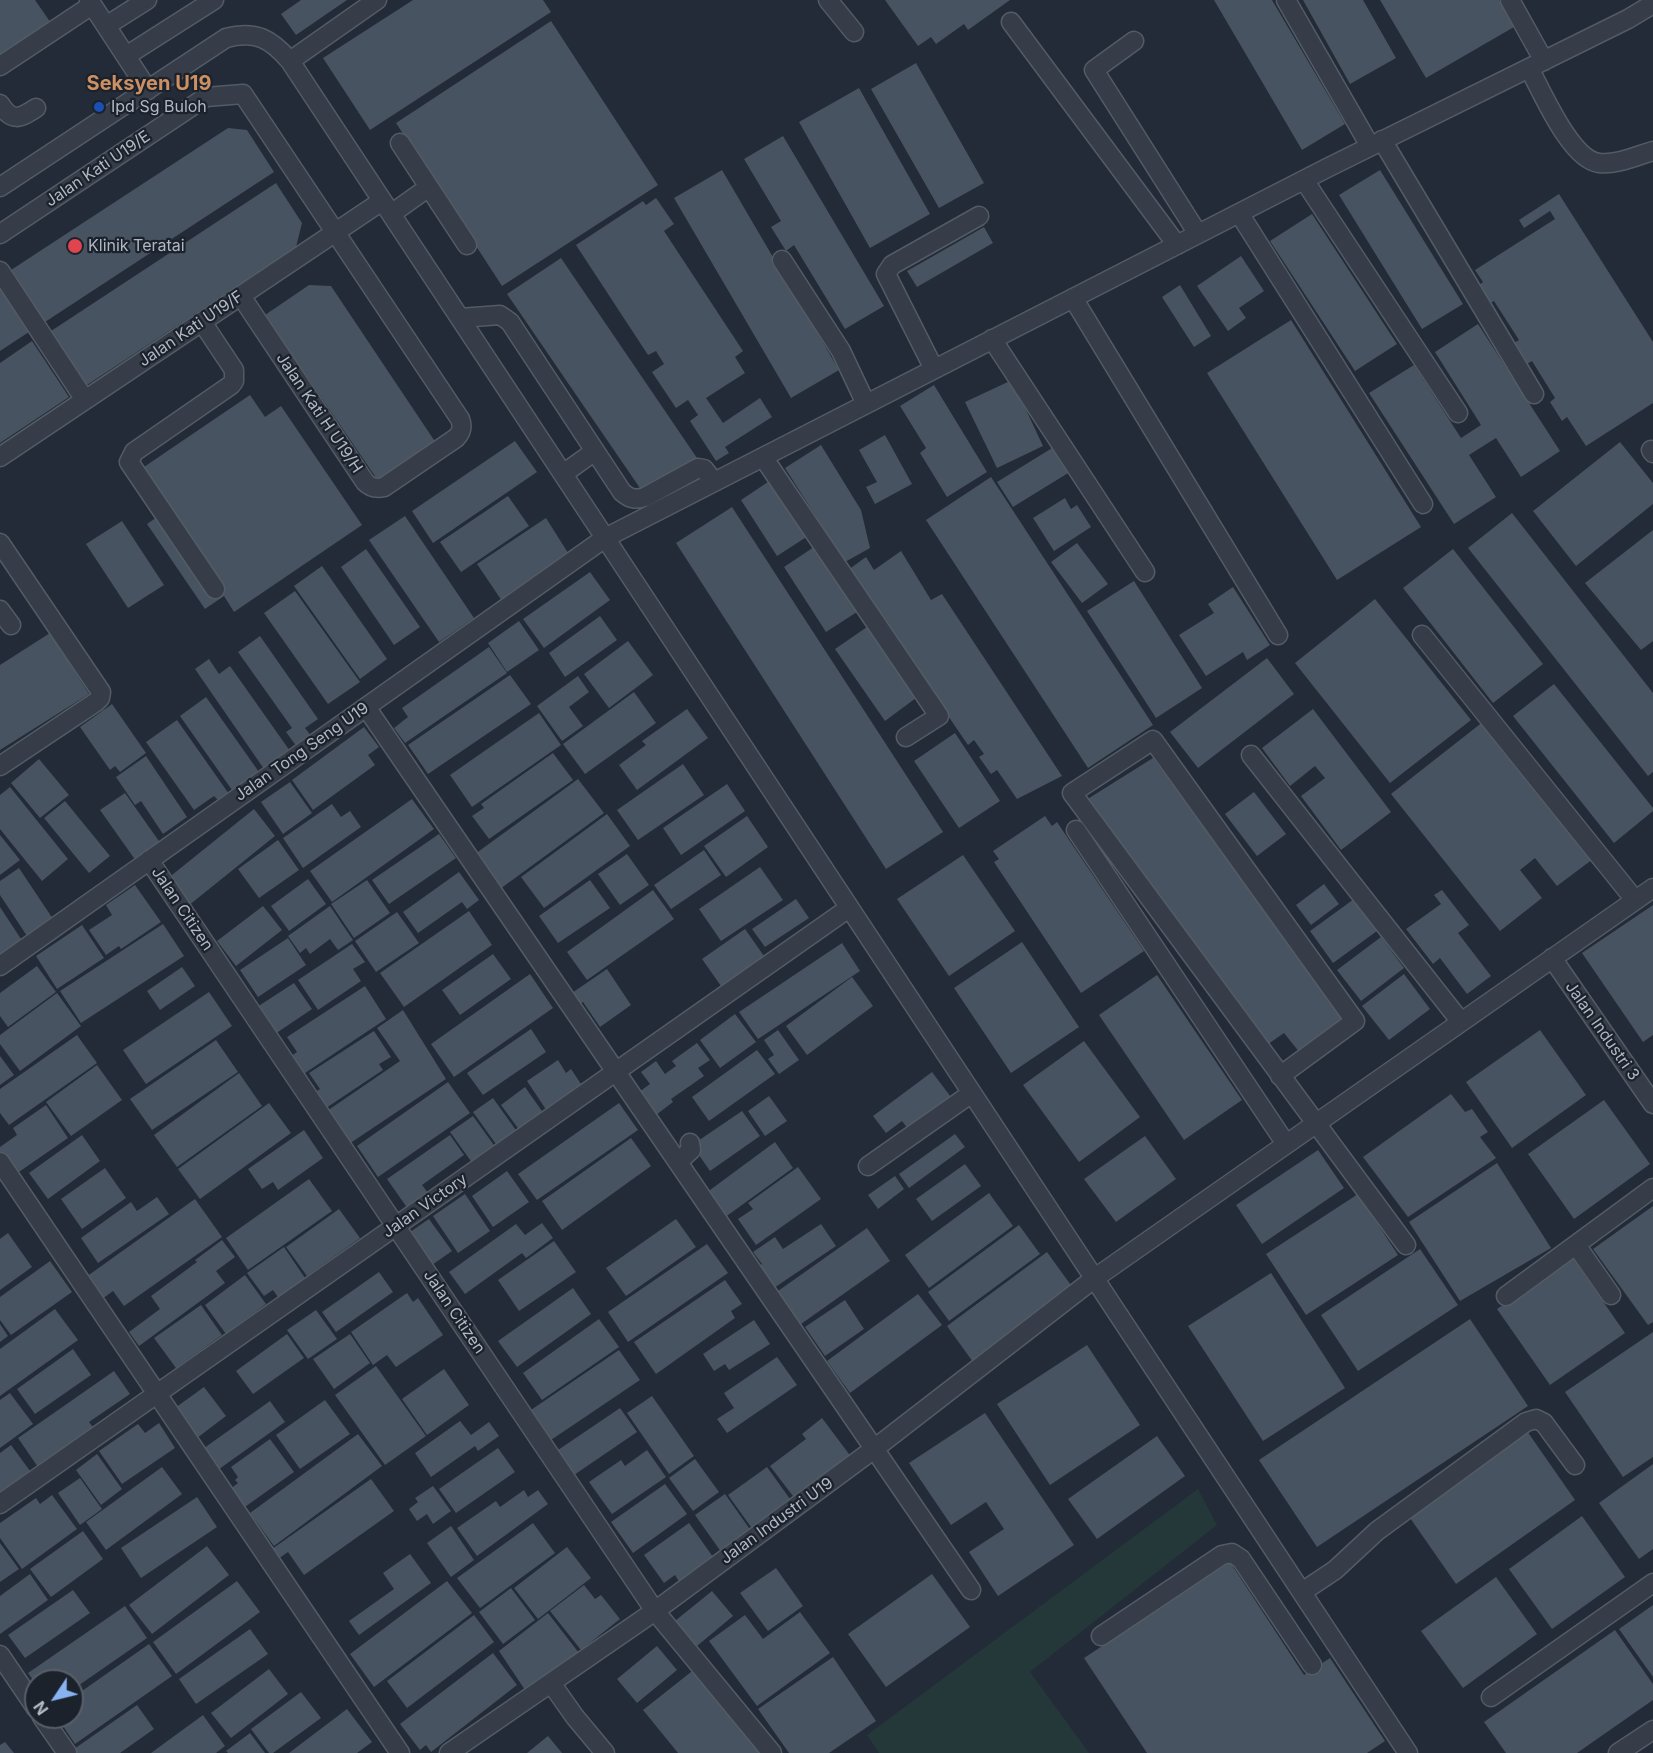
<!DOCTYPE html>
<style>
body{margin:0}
#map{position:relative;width:1653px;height:1753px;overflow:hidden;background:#222b37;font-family:Inter,sans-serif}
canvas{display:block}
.north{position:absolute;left:24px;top:1669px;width:60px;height:60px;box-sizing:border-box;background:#1b222c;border:2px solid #575e69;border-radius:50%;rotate:235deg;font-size:16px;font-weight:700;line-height:24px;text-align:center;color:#b0b8c4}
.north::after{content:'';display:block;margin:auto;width:21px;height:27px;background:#89b2f1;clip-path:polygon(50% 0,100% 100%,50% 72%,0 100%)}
</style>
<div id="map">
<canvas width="1653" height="1753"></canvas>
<div class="north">N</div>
</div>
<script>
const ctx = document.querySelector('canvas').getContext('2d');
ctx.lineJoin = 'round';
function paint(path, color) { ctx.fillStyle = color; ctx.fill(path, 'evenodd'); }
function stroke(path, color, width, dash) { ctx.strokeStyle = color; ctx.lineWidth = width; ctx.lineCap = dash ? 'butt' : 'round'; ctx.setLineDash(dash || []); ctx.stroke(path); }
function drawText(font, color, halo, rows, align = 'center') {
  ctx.font = font + ' Inter,sans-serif'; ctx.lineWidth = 4.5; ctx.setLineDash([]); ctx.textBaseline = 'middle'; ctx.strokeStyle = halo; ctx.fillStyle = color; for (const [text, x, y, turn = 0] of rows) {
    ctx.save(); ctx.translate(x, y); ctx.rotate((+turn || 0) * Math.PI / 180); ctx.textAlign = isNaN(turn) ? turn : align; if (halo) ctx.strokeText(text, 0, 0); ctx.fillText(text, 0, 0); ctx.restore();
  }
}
const green = new Path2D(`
 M1198 1489 1217 1525 1030 1672 1089 1753H879L867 1735Z`);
const building = new Path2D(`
 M0 0H35L51 23 0 57Z
 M301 0H347L296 35 281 14Z
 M413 0H543L551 12 370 130 323 58Z
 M885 0H1010L968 30 964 24 936 44 931 37 918 46Z
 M1214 0H1272L1345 124 1302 150Z
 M1303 0H1363L1396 58 1350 84Z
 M1380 0H1499L1514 27 1426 78Z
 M551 21 658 185 502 286 396 123Z
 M916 63 984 183 939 208 871 89Z
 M859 88 930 214 870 248 799 122Z
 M228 128 247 130 274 172 45 322 11 270Z
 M783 136 884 306 845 329 794 245 786 251 771 227 781 221 744 159Z
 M722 170 839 370 791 398 674 198Z
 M1380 170 1463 304 1422 329 1339 195Z
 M276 183 302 223 296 247 81 389 45 335Z
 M1559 194 1653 342V403L1586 446 1567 417 1562 421 1550 402 1555 398 1532 361 1525 365 1512 344 1519 340 1494 301 1489 304 1478 286 1483 282 1475 270 1555 219 1550 211 1524 228 1519 220Z
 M656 198 674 224 664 231 743 351 735 357 745 373 706 398 723 423 760 398 772 417 725 447 729 453 716 461 690 421 698 415 688 400 676 408 652 372 664 364 656 351 648 355 576 245 643 201 646 205Z
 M1312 214 1397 344 1355 371 1270 241Z
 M984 227 993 243 917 287 907 271Z
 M1241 256 1264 291 1239 308 1246 318 1228 331 1197 286Z
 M561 258 697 458 644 494 507 294Z
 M309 285 331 286 438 446 381 485 265 315Z
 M1180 285 1211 336 1194 347 1162 297Z
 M0 289 29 332 0 351Z
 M1291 320 1421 527 1337 580 1207 373Z
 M1478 324 1560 451 1521 477 1496 438 1469 455 1496 497 1454 524 1369 393 1414 365 1461 438 1481 425 1435 352Z
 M32 341 69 397 0 443V363Z
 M1012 380 1043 446 997 468 965 402Z
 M934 385 987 472 947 497 920 453 926 448 900 406Z
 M250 395 265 417 281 406 362 525 234 612 224 596 205 609 147 524 166 511 138 471Z
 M885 435 912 484 875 504 866 487 877 482 859 450Z
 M515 441 537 472 433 543 412 511Z
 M1620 442 1653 483V504L1576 566 1533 511Z
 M821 445 861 510 870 548 845 562 785 468Z
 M1057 445 1073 470 1013 507 997 482Z
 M991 477 1153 725 1088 768 926 520Z
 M771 480 808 536 777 556 741 500Z
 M508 496 529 526 461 572 440 542Z
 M1065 498 1071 509 1077 505 1091 527 1054 551 1033 518Z
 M732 507 943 832 886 869 676 543Z
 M1512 513 1653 693V772L1648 776 1468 548Z
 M405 516 474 618 439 642 369 540Z
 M546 518 570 556 502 601 477 564Z
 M122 521 164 585 128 608 86 544Z
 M1653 530V641L1641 650 1585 583Z
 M1077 543 1108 584 1082 603 1051 562Z
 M814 547 857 612 826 632 784 567Z
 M366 549 420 627 394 645 341 567Z
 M1453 549 1543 664 1493 703 1403 588Z
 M901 551 931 600 942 594 1062 776 1017 799 997 770 991 774 979 757 984 754 974 740 968 745 848 570 866 557 874 570Z
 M322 566 387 659 360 679 294 586Z
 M590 572 610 600 544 648 523 619Z
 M1134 581 1202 688 1156 718 1087 611Z
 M1233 587 1270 645 1247 660 1243 652 1206 676 1179 635 1214 613 1208 604Z
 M295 591 360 682 328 704 264 613Z
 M1375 599 1471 720 1390 783 1295 663Z
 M600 616 617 640 565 677 549 653Z
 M519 621 539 650 507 672 488 643Z
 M867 627 916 698 885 721 835 649Z
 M50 633 89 694 0 750V665Z
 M260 636 318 719 305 728 312 737 297 747 286 732 292 728 238 652Z
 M628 641 653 675 609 708 584 674Z
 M489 647 507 673 405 743 394 728 408 717 402 708Z
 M1267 658 1294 694 1198 768 1170 732Z
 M209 659 219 674 230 666 290 751 264 769 195 669Z
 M510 675 531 704 428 774 408 745Z
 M578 676 589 692 569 707 583 726 562 741 537 706Z
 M1554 684 1653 808V811L1614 843 1513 716Z
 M634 692 656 723 585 774 563 744Z
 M206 697 259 772 232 790 180 716Z
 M112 704 146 753 120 772 115 766 110 770 80 727Z
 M687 709 708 738 637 790 619 765 646 745 642 741Z
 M1313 709 1391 812 1341 850 1301 796 1325 778 1315 766 1290 786 1262 748Z
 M539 713 561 745 472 807 450 775Z
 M177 720 229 794 219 801 214 796 194 810 146 742Z
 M1484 721 1593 859 1557 886 1535 858 1520 870 1542 898 1500 931 1391 794Z
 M364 727 379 747 368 755 375 765 313 810 292 780Z
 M955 733 1000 801 959 828 914 761Z
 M553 753 573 780 489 839 472 816 484 808 481 804Z
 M146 756 187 817 163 834 141 801 135 805 116 777Z
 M1153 758 1344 1020 1300 1053 1284 1033 1264 1047 1086 800Z
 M39 759 69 795 40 818 11 783Z
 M683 764 704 795 638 840 617 810Z
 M578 779 604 813 500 889 475 854Z
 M290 782 312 813 283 834 261 802Z
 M727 784 745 811 681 855 663 828Z
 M10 787 68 859 42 881 0 829V795Z
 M1254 792 1286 834 1257 856 1225 814Z
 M125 793 161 844 136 861 100 810Z
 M412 799 434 829 332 902 310 871Z
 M65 801 110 856 89 873 44 818Z
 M332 804 341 817 350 811 361 827 303 868 283 838Z
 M254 809 275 836 188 906 167 879Z
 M607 814 630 846 544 908 521 877Z
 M747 816 768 847 726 877 704 846Z
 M1045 816 1052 826 1057 822 1144 951 1081 993 994 862 999 859 993 851Z
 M439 834 456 858 389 904 372 880Z
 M0 835 20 860 0 875Z
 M278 840 299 870 259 898 238 869Z
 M704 850 721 875 671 909 654 885Z
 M627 854 649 885 620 905 598 874Z
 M963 855 1015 931 949 976 897 899Z
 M760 867 783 900 721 941 699 909Z
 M19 868 53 919 27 936 0 895V881Z
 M459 872 479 900 467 909 462 902 418 933 403 912Z
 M308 879 326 904 289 931 271 906Z
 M367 880 390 913 354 938 331 904Z
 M590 880 610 908 558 943 539 916Z
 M1324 884 1339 904 1311 925 1296 905Z
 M135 885 161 922 121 949 119 946 106 955 89 930 112 915 106 905Z
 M653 890 674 919 587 980 567 952Z
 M1442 890 1469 925 1458 933 1491 976 1467 994 1440 958 1433 964 1406 929 1441 904 1434 895Z
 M796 899 809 918 765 947 752 929Z
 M1354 899 1377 931 1333 963 1310 931Z
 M1653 905V1035L1643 1042 1582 953Z
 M263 906 282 930 236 966 217 941Z
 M330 906 353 940 338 950 330 939 310 954 306 948 300 953 288 936Z
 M0 907 23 942 0 958Z
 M469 911 492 945 404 1007 380 973Z
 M397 912 419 943 376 972 355 941Z
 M163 924 184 956 81 1023 60 991Z
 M82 925 104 958 57 989 36 956Z
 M745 929 764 956 721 986 702 959Z
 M1381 937 1404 968 1361 1001 1337 970Z
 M288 938 306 965 258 997 240 970Z
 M1022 942 1079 1027 1011 1073 954 988Z
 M842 943 860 971 758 1039 739 1012Z
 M352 944 365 962 353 969 361 981 318 1010 298 980Z
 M493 954 511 979 460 1015 442 990Z
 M37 966 56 992 8 1027 0 1016V993Z
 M182 967 195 986 160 1010 147 991Z
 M607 969 631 1005 600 1027 583 1002 576 1006 569 995Z
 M530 974 553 1008 454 1077 431 1044Z
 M1404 974 1430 1009 1389 1040 1362 1006Z
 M1157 975 1242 1100 1184 1140 1099 1015Z
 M852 977 873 1006 807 1055 786 1026Z
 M294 983 312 1009 275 1034 257 1007Z
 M365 986 386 1019 293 1081 281 1063 297 1052 287 1037Z
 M209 992 232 1026 146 1084 123 1050Z
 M57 993 81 1026 20 1071 0 1044V1035Z
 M403 1010 446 1079 346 1146 324 1113 400 1061 377 1028Z
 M735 1014 756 1042 720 1068 700 1040Z
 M531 1029 546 1052 483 1095 467 1073Z
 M778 1030 799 1060 779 1074 768 1059 774 1055 764 1040Z
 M1540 1030 1586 1095 1512 1148 1466 1082Z
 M374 1031 391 1057 379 1064 383 1070 317 1114 306 1098 320 1089 309 1073Z
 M77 1035 97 1063 9 1125 0 1113V1089Z
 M216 1040 238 1072 152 1130 130 1099Z
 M1084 1041 1140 1117 1079 1162 1023 1085Z
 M697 1043 710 1060 698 1068 704 1076 671 1099 673 1102 652 1118 635 1095 650 1084 641 1072 656 1061 665 1074 676 1066 672 1061Z
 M757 1050 775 1074 709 1121 692 1097Z
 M0 1056 14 1075 0 1085Z
 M558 1060 566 1073 571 1069 583 1087 547 1111 527 1081Z
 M97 1065 122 1100 71 1136 46 1102Z
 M932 1072 954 1101 911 1133 902 1121 886 1133 873 1116Z
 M239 1073 262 1106 177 1167 154 1135Z
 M448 1082 470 1113 378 1177 357 1146Z
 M525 1087 544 1114 520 1131 501 1105Z
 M1451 1094 1465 1112 1472 1109 1488 1132 1480 1137 1496 1158 1408 1217 1363 1157Z
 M769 1096 787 1121 765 1136 748 1111Z
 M493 1098 518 1133 498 1147 473 1112Z
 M1604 1100 1650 1164 1574 1219 1528 1154Z
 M269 1103 291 1133 200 1199 178 1169Z
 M619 1103 638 1130 537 1200 518 1174Z
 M46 1105 68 1138 16 1174 0 1152V1147L17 1135 13 1128Z
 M742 1111 760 1136 710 1171 692 1145Z
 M473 1116 496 1148 473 1164 450 1132Z
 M304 1130 323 1158 278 1190 273 1182 262 1189 248 1169Z
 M955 1134 965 1147 909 1188 899 1174Z
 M82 1135 100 1161 48 1199 29 1173Z
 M450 1135 464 1155 422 1185 429 1194 408 1209 387 1179Z
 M1145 1136 1176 1179 1116 1222 1084 1179Z
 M631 1138 651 1166 562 1230 542 1201Z
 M775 1142 793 1168 724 1218 706 1193Z
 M1318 1150 1344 1188 1262 1244 1236 1205Z
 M1497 1163 1551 1248 1460 1301 1409 1222Z
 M965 1164 981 1186 932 1221 916 1199Z
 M798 1167 821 1199 756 1245 738 1219 753 1209 748 1203Z
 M105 1168 126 1198 82 1229 61 1199Z
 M507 1171 529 1202 493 1227 472 1196Z
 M895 1176 904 1189 878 1209 868 1195Z
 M309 1179 332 1211 248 1270 226 1238Z
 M989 1193 1013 1226 929 1288 905 1255Z
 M465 1194 490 1231 458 1253 433 1216Z
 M1358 1194 1398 1255 1306 1315 1266 1254Z
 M157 1197 169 1214 98 1263 81 1238 131 1202 137 1211Z
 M195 1199 222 1237 124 1306 113 1291 102 1299 86 1277Z
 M1653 1206V1322L1648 1325 1593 1249Z
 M339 1209 360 1238 307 1276 286 1247Z
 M429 1219 452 1251 422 1272 410 1232Z
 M676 1219 696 1247 626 1296 606 1268Z
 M542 1223 553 1238 526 1258 522 1253 465 1294 449 1272 516 1224 525 1235Z
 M821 1224 836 1246 771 1290 756 1268 762 1264 753 1252 775 1237 783 1249Z
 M1019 1225 1040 1254 949 1321 928 1292Z
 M867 1228 890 1261 794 1329 771 1296Z
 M8 1233 32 1267 0 1290V1239Z
 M222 1240 235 1257 216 1271 225 1283 139 1346 129 1332 160 1309 151 1296 197 1262 195 1260Z
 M554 1241 576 1272 519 1311 498 1280Z
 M707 1244 728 1273 628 1342 608 1312Z
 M284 1247 307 1281 280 1300 273 1290 264 1296 247 1273Z
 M1420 1249 1458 1305 1358 1371 1321 1315Z
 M1047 1252 1073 1288 973 1362 947 1326Z
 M1572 1257 1625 1333 1550 1385 1497 1309Z
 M50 1261 72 1292 11 1335 0 1320V1297Z
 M379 1272 393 1292 336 1332 322 1312Z
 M1271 1273 1345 1388 1263 1441 1188 1326Z
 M245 1275 266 1304 226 1334 205 1305Z
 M725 1280 742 1304 731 1311 735 1318 656 1374 634 1342Z
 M573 1288 591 1314 517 1367 498 1341Z
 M407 1293 413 1302 418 1298 443 1335 396 1367 387 1355 373 1365 351 1332Z
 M918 1294 942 1325 850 1393 827 1361Z
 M845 1300 864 1329 825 1356 805 1327Z
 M201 1305 222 1335 176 1368 154 1338Z
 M55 1309 78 1340 0 1396V1349Z
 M316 1310 337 1339 308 1359 287 1330Z
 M599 1319 619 1347 542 1400 523 1373Z
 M1470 1319 1528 1406 1317 1547 1259 1460Z
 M754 1320 770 1344 729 1370 725 1364 714 1371 703 1354Z
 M0 1324 8 1336 0 1342Z
 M1653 1332V1457L1623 1477 1565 1392Z
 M287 1334 304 1358 253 1394 236 1371Z
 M350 1334 370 1363 334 1389 313 1359Z
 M1087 1345 1140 1425 1050 1485 997 1404Z
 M73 1349 91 1375 35 1414 17 1389Z
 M619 1350 640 1380 548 1442 528 1412Z
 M777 1357 797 1385 727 1433 717 1419 734 1408 724 1393Z
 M376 1366 426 1436 385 1465 335 1395Z
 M444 1369 469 1405 427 1435 402 1399Z
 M114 1371 130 1394 89 1422 96 1431 40 1470 18 1438Z
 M204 1387 226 1416 197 1438 175 1408Z
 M10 1393 33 1424 0 1448V1400Z
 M652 1396 694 1456 669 1474 627 1413Z
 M325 1400 350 1434 300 1469 276 1435Z
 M270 1401 285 1422 215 1472 200 1451Z
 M620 1408 637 1432 574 1475 558 1450Z
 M985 1413 1074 1545 998 1596 969 1552 1004 1529 986 1502 951 1525 909 1463Z
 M822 1418 855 1462 799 1504 770 1466 806 1439 802 1434Z
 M460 1421 471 1435 489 1422 499 1436 478 1451 475 1446 431 1477 415 1453Z
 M159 1423 175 1448 122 1484 99 1451 138 1424 145 1433Z
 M1527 1431 1575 1500 1456 1584 1408 1515Z
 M358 1434 382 1466 274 1546 250 1513Z
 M1157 1436 1185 1476 1097 1539 1068 1499Z
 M270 1439 294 1472 242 1509 229 1490 238 1483 235 1480 238 1477 231 1467Z
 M11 1445 33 1475 0 1499V1453Z
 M498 1448 515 1472 456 1513 439 1489Z
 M647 1450 666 1477 612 1514 589 1482 621 1460 625 1466Z
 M97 1454 122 1489 101 1505 76 1470Z
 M695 1459 719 1492 693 1511 669 1478Z
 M1653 1464V1549L1639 1559 1599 1503Z
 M162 1467 182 1494 106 1550 86 1522Z
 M767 1467 795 1506 756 1534 728 1495Z
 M80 1478 102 1509 80 1525 58 1493Z
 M371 1479 394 1511 304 1575 288 1552 278 1559 272 1549Z
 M665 1484 687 1514 633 1553 611 1522Z
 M433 1486 451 1511 433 1524 427 1514 417 1521 409 1509 418 1502 415 1498Z
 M524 1490 528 1497 538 1490 548 1504 477 1556 457 1528 496 1501 500 1507Z
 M725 1494 754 1535 724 1556 695 1515Z
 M52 1495 77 1529 22 1569 0 1538V1523L36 1498 40 1504Z
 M197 1497 217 1527 141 1578 121 1548Z
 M1582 1516 1625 1577 1552 1629 1509 1569Z
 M533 1523 555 1553 480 1608 457 1578Z
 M689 1523 718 1564 683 1588 675 1575 664 1583 644 1555Z
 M451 1526 474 1560 451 1577 427 1543Z
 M83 1531 103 1559 51 1597 30 1569Z
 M0 1543 19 1569 0 1582Z
 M207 1546 229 1575 152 1634 129 1605Z
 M567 1547 591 1578 538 1619 514 1588Z
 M410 1554 431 1583 359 1635 349 1621 394 1589 383 1573Z
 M1230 1562 1304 1675 1330 1658 1385 1741 1367 1753H1147L1084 1658Z
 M776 1568 803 1606 768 1631 740 1593Z
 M30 1574 48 1600 0 1634V1596Z
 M932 1574 970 1627 886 1687 848 1634Z
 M1496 1577 1537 1634 1463 1688 1421 1631Z
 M237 1581 260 1612 176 1674 153 1642Z
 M447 1581 472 1613 374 1687 350 1654Z
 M584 1585 595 1599 601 1595 620 1619 581 1650 550 1611Z
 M511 1588 535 1620 503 1644 479 1612Z
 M73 1590 90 1613 25 1658 8 1635Z
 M712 1591 733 1616 691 1651 670 1625Z
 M1653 1605V1677L1619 1629Z
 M125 1606 147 1638 72 1690V1681H36V1684L28 1673Z
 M800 1612 830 1653 757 1706 709 1641 745 1615 763 1639Z
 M548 1613 579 1653 527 1693 499 1651Z
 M474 1615 494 1642 407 1708 387 1681Z
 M250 1629 268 1654 196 1704 179 1679Z
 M1615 1630 1653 1684V1700L1577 1753H1506L1484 1722Z
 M149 1644 172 1676 75 1744 57 1717H72V1698Z
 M657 1646 677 1670 637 1703 617 1679Z
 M493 1653 517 1685 431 1752 426 1745 420 1750 400 1724Z
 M833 1657 876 1721 829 1753H789L758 1709Z
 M696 1668 763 1753H678L643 1710Z
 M269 1669 288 1694 231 1738 211 1713Z
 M301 1692 321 1718 273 1753H269L251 1729Z
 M137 1705 154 1729 120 1753H77L74 1749Z
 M347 1709 372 1742 357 1753H289Z
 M203 1715 225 1746 216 1753H151Z
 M250 1733 265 1753H228L226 1751Z
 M548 1736 562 1753H527Z
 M5 1742 14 1753H0V1745Z`);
const minor = new Path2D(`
 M89 0 148 90
 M828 0 854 32
 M1286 0 1370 146
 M1510 0 1544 61
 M1011 22 1177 245
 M106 26 147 0
 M1134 41 1094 70 1198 234
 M126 56 214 0
 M290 61 377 0
 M0 66 92 5
 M1529 68C1542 92 1571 160 1599 163 1617 165 1636 156 1653 151
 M0 104C12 122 19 119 36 108
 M1382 140 1534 394
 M400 143 467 245
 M1304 180 1458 413
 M0 187 226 38C256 30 271 39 290 61L1408 1753
 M1239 213 1423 504
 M391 214 429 187
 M0 234 206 97 243 94 460 419C463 427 462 432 456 438L384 487C376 489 371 488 365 482L241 296
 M782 260 841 351 866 404
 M0 271 85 400
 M1073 298 1278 635
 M460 318 500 315 510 322 622 492C630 499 635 500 645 497L698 468 704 469 714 482
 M202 322 234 370V381L231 385 134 452 129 462 215 589
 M992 339 1145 572
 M934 369 886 274 892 265 979 216
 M1651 450 1653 453
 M0 457 382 201
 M763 457 939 716 906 737
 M563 474 595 451
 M0 543 101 692 100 698 96 702 0 766
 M0 610 11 625
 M1422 635 1635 900
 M366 707 971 1590
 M1251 755 1461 1022
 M1076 830 1286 1144
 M149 860 655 1611 772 1753
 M1552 958 1653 1104
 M0 966 605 538 1327 168 1628 19 1653 4
 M1280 1076 1355 1021 1153 740 1072 793 1406 1245
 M0 1162 400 1753
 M678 1162 691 1150 690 1143
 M868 1166 972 1093
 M1576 1245 1611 1295
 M1506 1296 1653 1188
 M0 1504 849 908
 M1302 1592 1335 1570 1377 1531 1526 1422 1536 1419 1544 1423 1575 1465
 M1101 1636 1222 1555 1232 1553 1241 1559 1312 1665
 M0 1655 36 1708
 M551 1683 575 1717 605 1753
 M1491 1697 1653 1583
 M42 1717 67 1753
 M449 1753 655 1611 874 1449 1095 1278 1653 888
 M1618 1753 1653 1730`);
const markers = [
 [99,107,6,"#1a4fb4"],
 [75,246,8,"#e0444e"]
];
const poiNames = [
 ["Ipd Sg Buloh",111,107],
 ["Klinik Teratai",88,246]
];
const streetNames = [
 ["Jalan Kati U19/E",98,169,-34],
 ["Jalan Kati U19/F",191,329,-34],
 ["Jalan Kati H U19/H",319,413,56],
 ["Jalan Tong Seng U19",302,752,-35],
 ["Jalan Citizen",182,909,56],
 ["Jalan Industri 3",1602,1031,55],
 ["Jalan Victory",425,1206,-35],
 ["Jalan Citizen",454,1312,56],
 ["Jalan Industri U19",777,1521,-36]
];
const quarterNames = [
 ["Seksyen U19",149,84]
];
paint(green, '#253839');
paint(building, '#485361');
stroke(minor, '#535b65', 21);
stroke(minor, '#363d48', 18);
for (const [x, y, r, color] of markers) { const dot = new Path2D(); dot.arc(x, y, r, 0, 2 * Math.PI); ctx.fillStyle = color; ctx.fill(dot); stroke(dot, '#1b222c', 2); }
drawText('16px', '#b0b8c4', '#1b222c', poiNames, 'left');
drawText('16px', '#b0b8c4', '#1b222c', streetNames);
drawText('bold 20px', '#cc9063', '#1b222c', quarterNames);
</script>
